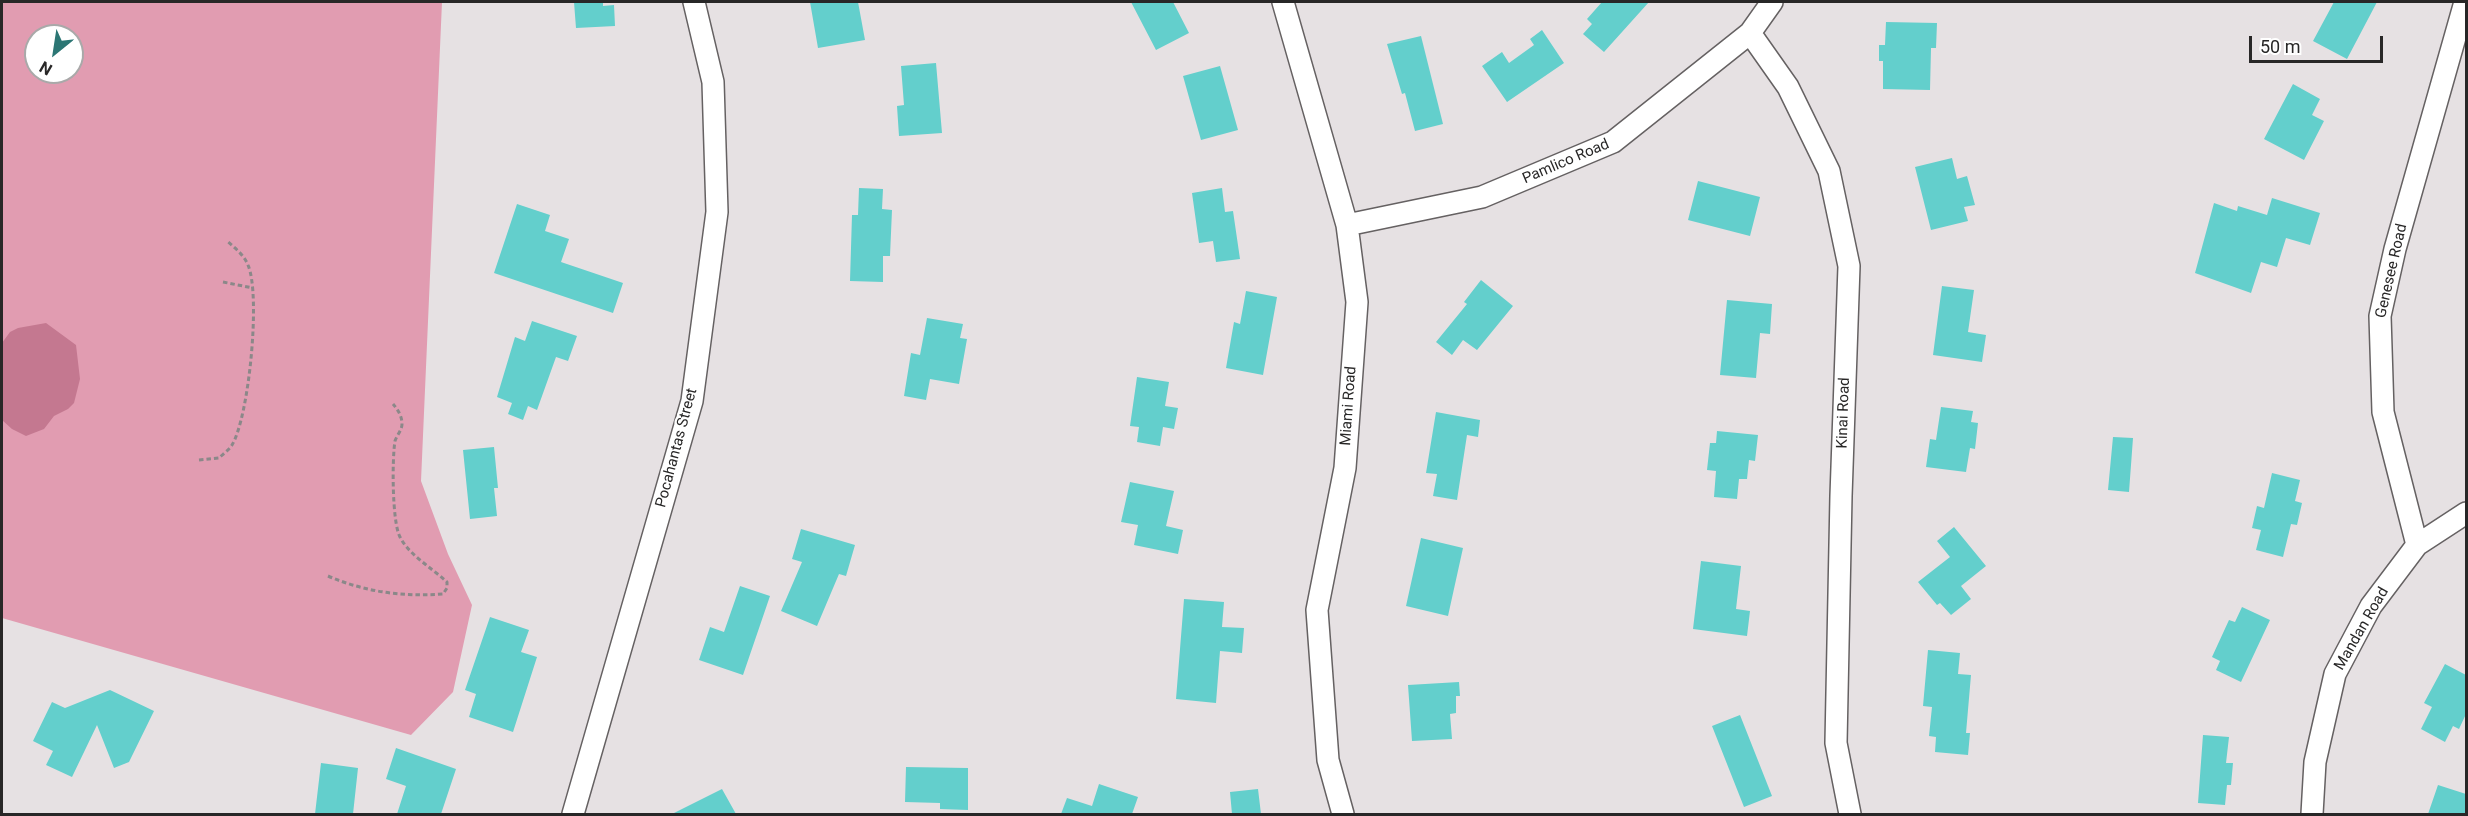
<!DOCTYPE html>
<style>
body{margin:0}
#map{position:relative;width:2468px;height:816px;overflow:hidden;background:#e6e1e3;font-family:Roboto,sans-serif}
canvas{display:block}
.frame{position:absolute;inset:0;border:3px solid #282727;pointer-events:none}
.north{position:absolute;left:24px;top:24px;width:60px;height:60px;box-sizing:border-box;background:#fff;border:2px solid #a9a9a9;border-radius:50%;rotate:210deg;font-size:16px;font-weight:700;line-height:24px;text-align:center;color:#282727}
.north::after{content:'';display:block;margin:auto;width:21px;height:27px;background:#2c7674;clip-path:polygon(50% 0,100% 100%,50% 72%,0 100%)}
.scale{position:absolute;left:2249px;top:36px;width:134px;height:27px;box-sizing:border-box;border:3px solid #282727;border-top:0;padding-left:8px;font-size:18px;line-height:21px;white-space:nowrap;color:#282727;-webkit-text-stroke:4px #fff;paint-order:stroke}
</style>
<div id="map">
<canvas width="2468" height="816"></canvas>
<div class="frame"></div>
<div class="north">N</div>
<div class="scale">50 m</div>
</div>
<script>
const ctx = document.querySelector('canvas').getContext('2d');
ctx.lineJoin = 'round';
function paint(path, color) { ctx.fillStyle = color; ctx.fill(path, 'evenodd'); }
function stroke(path, color, width, dash) { ctx.strokeStyle = color; ctx.lineWidth = width; ctx.lineCap = dash ? 'butt' : 'round'; ctx.setLineDash(dash || []); ctx.stroke(path); }
function drawText(font, color, halo, rows, align = 'center') {
  ctx.font = font + ' Roboto,sans-serif'; ctx.lineWidth = 4.5; ctx.setLineDash([]); ctx.textBaseline = 'middle'; ctx.strokeStyle = halo; ctx.fillStyle = color; for (const [text, x, y, turn = 0] of rows) {
    ctx.save(); ctx.translate(x, y); ctx.rotate((+turn || 0) * Math.PI / 180); ctx.textAlign = isNaN(turn) ? turn : align; if (halo) ctx.strokeText(text, 0, 0); ctx.fillText(text, 0, 0); ctx.restore();
  }
}
const green = new Path2D(`
 M2 2H442L421 481 448 554 472 605 453 692 411 735 2 618ZM36 36H72V72H36Z`);
const water = new Path2D(`
 M46 323 76 345 80 379 74 403 68 409 54 416 44 429 26 436 12 429 2 420V343L10 332 18 328Z`);
const building = new Path2D(`
 M574 2H603V6L614 5 615 26 576 28Z
 M810 2H858L865 40 818 48Z
 M1131 2H1173L1189 33 1156 50Z
 M1602 2H1649L1604 52 1583 34 1592 24 1587 19Z
 M2334 2H2377L2347 59 2313 41Z
 M1886 22 1937 23 1936 48H1931L1930 90 1883 89V61H1879V45H1885Z
 M1542 30 1564 63 1507 102 1482 66 1502 52 1509 63 1534 45 1530 39Z
 M1421 36 1443 124 1415 131 1405 93 1402 94 1387 44Z
 M936 63 942 133 899 136 897 106 904 105 901 66Z
 M1220 66 1238 130 1201 140 1183 76Z
 M2293 84 2320 99 2312 115 2324 121 2304 160 2264 139Z
 M1952 158 1957 179 1967 176 1975 205 1964 207 1968 221 1931 230 1915 167Z
 M1698 181 1760 197 1750 236 1688 220Z
 M859 188 883 189 882 209 892 210 890 256H883V282L850 281 852 215H858Z
 M1222 188 1225 212 1233 211 1240 259 1216 262 1213 241 1199 243 1192 193Z
 M2272 198 2320 213 2310 245 2286 238 2277 267 2261 262 2251 293 2195 273 2214 203 2237 211 2238 206 2267 215Z
 M517 204 550 215 545 231 569 239 561 262 623 283 613 313 494 273Z
 M1481 280 1513 306 1477 350 1463 340 1452 355 1436 342 1467 304 1464 302Z
 M1942 286 1974 290 1968 332 1986 335 1982 362 1933 355Z
 M1246 291 1277 297 1263 375 1226 368 1234 322 1240 324Z
 M1727 300 1772 304 1770 334 1760 333 1756 378 1720 375Z
 M927 318 963 324 960 338 967 339 959 384 930 379 926 400 904 396 911 353 920 355Z
 M532 321 577 336 568 361 556 357 537 410 528 406 523 420 508 414 512 403 497 397 515 337 525 341Z
 M1137 377 1169 382 1165 406 1178 408 1174 429 1163 427 1160 446 1137 442 1139 427 1130 426Z
 M1941 407 1973 411 1971 422 1978 423 1975 449 1970 448 1966 472 1926 467 1930 439 1936 440Z
 M1436 412 1480 420 1478 437 1467 435 1457 500 1433 496 1437 474 1426 473Z
 M1717 431 1758 435 1755 461 1749 460 1747 479H1739L1737 499 1714 497 1716 471 1707 470 1710 443H1716Z
 M2113 437 2133 438 2129 492 2108 490Z
 M494 447 498 488H494L497 516 470 519 463 450Z
 M2272 473 2300 480 2295 501 2302 503 2297 525 2291 524 2283 557 2256 550 2261 530 2252 528 2257 506 2264 508Z
 M1130 482 1174 491 1166 526 1183 530 1178 554 1134 545 1138 525 1121 522Z
 M1954 527 1986 566 1961 586 1971 599 1951 615 1940 603 1937 605 1918 582 1950 557 1937 541Z
 M801 529 855 545 846 576 839 574 817 626 781 611 802 562 792 559Z
 M1421 538 1463 548 1448 616 1406 606Z
 M1701 561 1741 566 1736 609 1750 611 1747 636 1693 629Z
 M740 586 770 596 743 675 699 660 710 627 724 632Z
 M1184 599 1224 602 1222 627 1244 628 1242 653 1220 651 1216 703 1176 699Z
 M2242 607 2270 620 2241 682 2216 670 2220 661 2212 657 2229 620 2235 622Z
 M490 617 529 630 521 652 537 657 513 732 469 717 476 694 465 690Z
 M1928 650 1960 653 1958 674 1971 675 1966 733H1970L1968 755 1935 752 1936 737 1929 736 1932 707 1923 706Z
 M2445 664 2466 675V714L2459 729 2453 726 2445 742 2421 729 2432 707 2424 703Z
 M1459 682 1460 696H1456V713L1450 714 1452 739 1412 741 1408 685Z
 M110 690 154 711 129 762 114 768 97 725 72 777 46 765 53 751 33 741 52 702 65 708Z
 M1740 715 1772 796 1744 807 1712 726Z
 M2203 735 2229 737 2226 763H2233L2231 785H2227L2225 805 2198 803Z
 M396 748 456 769 441 814H397L406 786 386 779Z
 M321 763 358 768 353 814H315Z
 M906 767 968 768V810L940 809V803L905 802Z
 M1099 784 1138 797 1132 814H1061L1067 798 1092 806Z
 M2438 785 2466 794V814H2428Z
 M722 789 736 814H672Z
 M1258 789 1261 814H1232L1230 792Z`);
const path = new Path2D(`
 M223 282 253 288
 M199 460 219 458C223 454 229 450 232 445 249 417 261 295 248 265 244 255 235 248 227 241
 M328 576C365 592 403 597 443 594L447 588V582C432 568 409 555 400 537 392 522 392 459 395 441 397 435 402 430 402 424 402 416 398 410 393 404`);
const street = new Path2D(`
 M1283 2 1347 225 1357 302 1345 468 1317 610 1328 760 1343 814
 M1750 33 1788 87 1829 171 1849 266 1841 496 1836 743 1850 814
 M1347 225 1482 197 1613 142 1750 33 1772 2
 M2417 545 2383 412 2380 316 2395 249 2465 2
 M573 814 692 401 717 212 713 82 694 2
 M2312 814 2315 762 2335 674 2371 606 2417 545 2466 513`);
const streetNames = [
 ["Pamlico Road",1566,162,-23],
 ["Genesee Road",2392,271,-77],
 ["Miami Road",1349,406,-86],
 ["Kinai Road",1844,413,-88],
 ["Pocahantas Street",677,448,-75],
 ["Mandan Road",2362,629,-60]
];
paint(green, '#e19cb1');
paint(water, '#c47890');
paint(building, '#63cfcc');
stroke(street, '#656162', 24);
stroke(path, '#8b8889', 3, [4.5, 3]);
stroke(street, '#fff', 21);
drawText('15px', '#282727', '#fff', streetNames);
</script>
